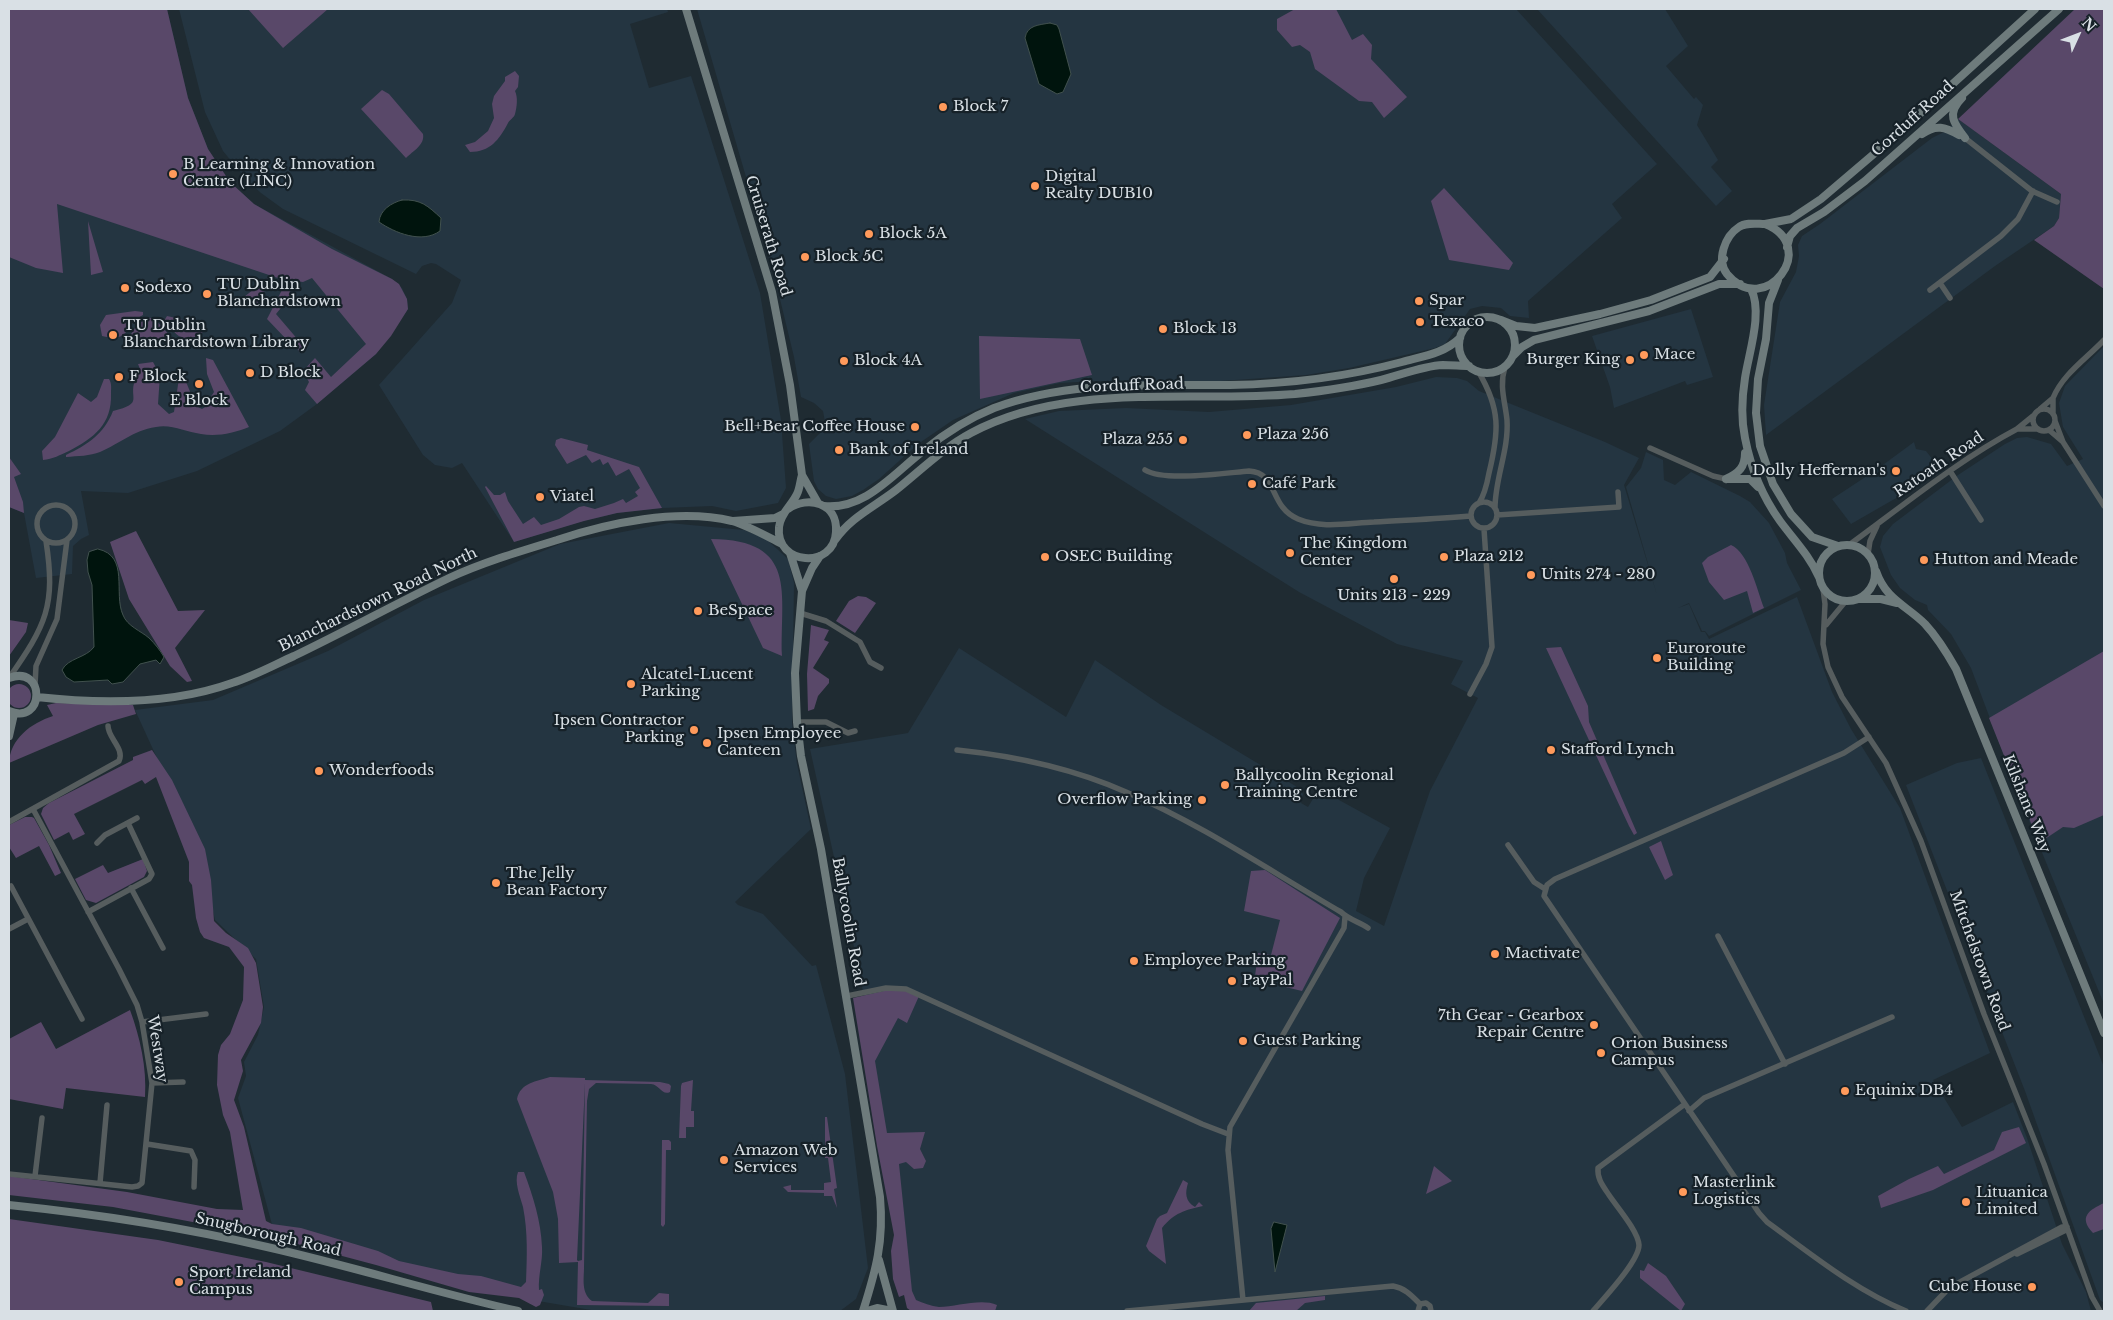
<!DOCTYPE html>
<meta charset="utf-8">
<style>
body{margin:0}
#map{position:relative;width:2113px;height:1320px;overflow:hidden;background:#1f2b32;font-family:"Libre Baskerville",serif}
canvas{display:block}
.frame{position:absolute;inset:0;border:10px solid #d9e0e5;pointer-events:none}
.north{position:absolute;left:2053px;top:10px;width:50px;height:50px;-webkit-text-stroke:4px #162128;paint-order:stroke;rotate:47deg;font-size:14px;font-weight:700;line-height:20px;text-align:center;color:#d9e0e5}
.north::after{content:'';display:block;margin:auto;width:18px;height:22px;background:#d9e0e5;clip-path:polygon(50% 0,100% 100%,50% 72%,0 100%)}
</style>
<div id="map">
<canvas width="2113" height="1320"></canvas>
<div class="frame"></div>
<div class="north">N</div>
</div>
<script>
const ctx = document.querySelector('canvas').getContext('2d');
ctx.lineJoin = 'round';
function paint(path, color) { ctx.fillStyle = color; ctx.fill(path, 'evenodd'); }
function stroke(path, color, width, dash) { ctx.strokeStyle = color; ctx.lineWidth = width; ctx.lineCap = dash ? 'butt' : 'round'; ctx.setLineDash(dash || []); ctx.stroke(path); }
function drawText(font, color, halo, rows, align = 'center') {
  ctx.font = font + ' "Libre Baskerville",serif'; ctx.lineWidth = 4.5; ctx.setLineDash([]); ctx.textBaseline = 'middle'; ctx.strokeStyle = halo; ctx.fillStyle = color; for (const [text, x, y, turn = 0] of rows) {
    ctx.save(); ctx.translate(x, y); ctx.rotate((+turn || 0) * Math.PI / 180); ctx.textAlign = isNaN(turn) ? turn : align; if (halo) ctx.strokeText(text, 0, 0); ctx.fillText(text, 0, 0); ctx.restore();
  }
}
const built = new Path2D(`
 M9 9H167L188 98 208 149 230 182 254 204 392 279 402 288 407 299 408 309 376 354 317 404 280 431 197 471 128 493 81 491 89 535 81 539 73 546 72 574 36 578 24 513 9 507Z
 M179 9H667L668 12 630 24 649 88 691 76 760 293 781 420 786 488 778 503 736 511 712 506 662 508 617 513 583 521 514 542 462 463 452 468 435 465 423 455 379 385 452 303 461 280 436 264 431 263 422 266 416 274 283 209 261 193 246 179 223 151 205 112Z
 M697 9H1516L1657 164 1612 204 1622 218 1528 301 1529 318 1510 316 1501 308 1482 306 1470 309 1445 344 1435 348 1349 368 1306 375 1193 383 1095 381 1060 383 1014 393 953 420 918 444 879 479 863 490 852 496 836 499 826 496 818 489 814 481 809 444 821 432 825 422 823 411 814 403 801 397 794 357 772 266Z
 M1537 9H1665L1688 46 1666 66 1694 99 1696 97 1703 105 1697 125 1718 160 1711 167 1732 191 1716 206Z
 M1958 119 2061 194 2059 218 2054 226 1995 266 1766 435 1764 405 1780 302 1796 272 1799 256 1798 245 1802 236 1820 224 1932 138 1946 131Z
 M1691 309 1713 377 1687 385 1685 381 1614 408 1610 387 1592 336Z
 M2104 346V1004L2023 806 1971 668 1951 634 1928 610 1927 605 1915 600 1900 588 1891 575 1880 547 1883 536 1893 524 1958 475 2005 444 2017 438 2027 437 2051 444 2067 466 2083 459 2063 427 2059 403 2065 386Z
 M1436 377 1457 378 1467 381 1479 391 1605 442 1639 458 1624 485 1657 595 1626 487 1641 468 1646 452 1663 460 1664 480 1675 485 1691 472 1740 496 1750 502 1769 523 1785 553 1787 563 1801 590 1709 636 1705 631H1702L1689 603 1678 608 1689 604 1701 632H1705L1709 639 1797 597 1832 692 1851 729 1900 808 1990 1053 1933 1080 1962 1127 2013 1102 2027 1138 2062 1244 2086 1292 2091 1311H915L860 974 810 749 908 733 959 648 1066 717 1095 660 1161 705 1297 787 1303 794 1301 803 1308 807 1319 789 1390 828 1364 878 1356 911 1384 926 1430 791 1478 698 1451 684 1463 661 1397 644 1299 592 1025 419 1059 411 1126 408 1209 412 1291 405 1396 387Z
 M1914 442 1916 449 1926 451 1937 465 1929 467 1928 473 1898 497 1851 524 1832 499 1876 470Z
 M669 523 744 530 765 538 788 559 794 583 792 723 797 764 811 829 735 902 738 905 763 914 812 966 816 965 845 1074 868 1268 856 1299 840 1311H597L538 1301 274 1232 238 1098 246 1076 244 1062 258 1035 264 1007 256 959 215 920 210 897 168 782 135 710 213 700 328 651 424 600 560 544Z
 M1981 758 2104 1067V1303L2100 1300 2025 1091 1906 785 1957 763Z`);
const green = new Path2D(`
 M9 9H167L188 98 208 149 230 182 254 204 332 249 392 279 399 284 407 299 408 309 391 336 376 354 317 404 305 390 309 382 303 371 315 358 331 377 366 344 312 278 303 282 281 279 57 204 63 273 36 268 9 257Z
 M248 9H328L283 48Z
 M1295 9H1336L1352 40 1363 34 1372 45 1371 59 1407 97 1384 118 1372 102 1359 101 1315 69 1310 52 1300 45 1292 47 1277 30V19Z
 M2075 9H2104V289L2034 240 2054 226 2059 218 2061 194 1958 119Z
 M515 71 519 76 518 87 515 91C518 97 517 107 515 114 514 118 509 120 508 123 499 140 490 152 470 152L465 145 475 142 488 131 494 118 492 104 494 96 505 81V77Z
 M382 90 389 94 423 134C425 145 413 151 406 158L361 109Z
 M1444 188 1513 263 1509 270 1449 260 1431 201Z
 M88 221 103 272 91 275Z
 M268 278 270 280 256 308 244 297Z
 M283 288 293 293 276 314 305 348 300 353 291 338 287 340 267 319Z
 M135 311 143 312V315C122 326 132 343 102 336L100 325 106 315Z
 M167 316C178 318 195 323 203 331L201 335C179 343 179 336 164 321Z
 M146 318H154L171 337 170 341 147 343 131 342 129 339C132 330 138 324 146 318Z
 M979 336 1080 339 1092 375 980 399Z
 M206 358 213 360 249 427C234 433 217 437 201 434 185 432 172 424 156 427 132 431 121 443 100 452 90 456 78 456 66 457V455C87 445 104 434 113 411 145 403 128 399 135 380 136 376 139 372 140 369L138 364 153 362 160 375 158 404 169 414 174 412 179 378 184 377 196 406 202 409 207 406 208 401 214 392 207 374Z
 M104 379H109C112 384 111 388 111 394 112 424 94 438 69 451 60 455 53 459 43 460L42 451 55 437 78 393 91 402 97 397Z
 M561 438 588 445 587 450 639 467 662 508 617 513 584 521 514 542 485 487 486 486 494 495H500L505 492 508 501 523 524 534 517 541 525 559 519 579 507 584 506 595 509 614 503 623 499 626 503 638 496 635 492 640 488 629 469 616 476 608 462 603 465 600 459 592 463 586 455 567 464 555 445 556 440Z
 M9 457 21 474 14 477 23 502 24 513 9 507Z
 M136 531 178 611 205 610 175 648 192 681 187 682 170 666 129 599 110 542Z
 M711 539C799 540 780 593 782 656L763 648Z
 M1731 545C1749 553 1757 590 1764 608L1753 613 1747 591 1724 600 1709 582 1702 563 1708 557Z
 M858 596 866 597 876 603 855 633 836 621 849 601Z
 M9 620 28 623 26 632 9 656Z
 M811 625 829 630 824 640 829 642 813 668 829 679V683L818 696 814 709 808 711 807 674Z
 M1561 647 1588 706 1589 722 1637 833 1634 835 1629 826 1546 648Z
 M2104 651V815L2074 828 2063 827 2039 843 1989 718Z
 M7 696a12 12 0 1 1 24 0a12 12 0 1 1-24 0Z
 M56 703 133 705 136 714 98 725 9 763C10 739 31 723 53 716L47 705Z
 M152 750 172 780 205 849 211 880 214 921 226 933 248 948 256 963 263 1007 261 1023 241 1060 243 1071 234 1100 244 1127 266 1221 272 1224 301 1228 378 1251 399 1261 458 1274 481 1276 521 1287 526 1282C527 1257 528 1232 523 1207 520 1196 514 1182 518 1172H524C533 1196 541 1221 542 1247 543 1261 538 1275 539 1290L542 1289 544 1295 540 1305 536 1307 519 1298 469 1292 376 1265 267 1236 113 1207 9 1195V1176L127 1192 217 1209 243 1210 230 1132 223 1115 217 1085 218 1055 221 1045 230 1034 243 1000 244 967 229 947 204 938 200 932 196 918 192 885 189 881V862L156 777 145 784 142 780 74 814 85 834 73 840 69 832 54 840 41 814 43 808 49 803 133 760V757Z
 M25 817H32L34 818 49 845 61 873 55 876 39 846 16 858 9 847V825Z
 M1661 841 1673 875 1665 880 1649 847Z
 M143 859 147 871 144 877 96 903 86 900 75 879 103 865 108 873Z
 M1265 870 1340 918 1302 991 1281 986 1280 975 1273 971 1263 978 1255 976 1258 953 1271 955 1280 920 1244 911 1251 871Z
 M892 989 905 990 919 996 907 1023 898 1018 875 1061 887 1133 925 1132 920 1149 926 1161 923 1168 914 1169 906 1162 899 1164 912 1291 916 1300C923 1303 931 1306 939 1307 956 1307 981 1298 997 1305L995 1311H911L907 1308 904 1295 899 1297 893 1279 891 1251 894 1235 877 1146 853 998Z
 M130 1010C140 1037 147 1068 145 1097L66 1088 63 1109 9 1099V1039L41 1022 56 1049Z
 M550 1077 585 1078V1080L660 1082 669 1084 671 1086 670 1092C662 1096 660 1085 651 1084L596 1083 589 1089 587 1101 584 1267C584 1279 581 1293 592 1301L648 1303 659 1293 669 1294V1306L577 1305 578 1262 559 1263 558 1219 553 1192 517 1099C520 1083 537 1081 550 1077ZM585 1083 582 1260 578 1261 577 1260Z
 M693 1080 691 1111H694V1127H686V1138H679L681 1086 682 1083Z
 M825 1117H827L837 1188 834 1189 837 1208 832 1196H824V1193L788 1192 783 1187 791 1185V1190H824V1183L831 1182 828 1158H825Z
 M2019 1127 2026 1143 1933 1190 1881 1208 1878 1196 1909 1179 1938 1166 1944 1174 1994 1150 2002 1132Z
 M662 1140H669L671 1142V1150H666L665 1224 663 1227 661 1225Z
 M1434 1166 1452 1181 1426 1194Z
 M1183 1180 1188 1183C1185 1193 1185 1201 1195 1207L1199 1202 1203 1206C1185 1210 1174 1213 1162 1228L1166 1264 1149 1251 1146 1246 1157 1219 1160 1216 1167 1213Z
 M2104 1203V1229L2093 1233C2078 1217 2089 1210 2104 1203Z
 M9 1219 158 1240 266 1262 431 1302 433 1311H9Z
 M1648 1263 1666 1276 1685 1304 1681 1311 1640 1278V1270L1644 1271Z
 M1325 1296V1300L1305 1303 1296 1311H1249L1256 1303Z`);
const water = new Path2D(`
 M1050 23 1057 25 1059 29 1071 74 1063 92 1057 94 1039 84 1025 38C1027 25 1039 25 1050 23Z
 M402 200C421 199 428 206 441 218L440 231C422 244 395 233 379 222 380 210 391 203 402 200Z
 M98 549C130 556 113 593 123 615 127 626 141 631 149 638 155 644 160 650 164 657L160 664 156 660 140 664 123 682 112 684 108 680 74 682 66 677 62 670C68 658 86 658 94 647L92 585 88 572 87 560 89 552Z
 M1274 1222 1287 1225 1275 1272 1271 1229Z`);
const street = new Path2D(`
 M1965 138 2032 191 2057 202
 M1940 283 1950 298
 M1930 290 2001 236 2018 219 2033 191
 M1478 371C1501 409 1499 432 1489 473 1487 484 1485 494 1479 503
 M2053 398C2063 374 2086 359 2104 340
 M2040 409 2053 398V413
 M2033 420a11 11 0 1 1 22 0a11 11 0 1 1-22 0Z
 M2033 416 2017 429H2038
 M2049 430 2063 442 2055 421
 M2063 442 2104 506
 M1650 448 1713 476 1726 479
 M1145 470C1164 482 1225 473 1249 471 1279 473 1268 506 1298 519 1322 529 1349 523 1374 522 1406 520 1438 519 1470 516
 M1950 471 1981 520
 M1471 515a13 13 0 1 1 26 0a13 13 0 1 1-26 0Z
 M37 524a19 19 0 1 1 38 0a19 19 0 1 1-38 0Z
 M1495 508C1495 478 1509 450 1507 420 1505 401 1499 386 1505 367
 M1497 515 1619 507 1618 492
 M1849 545C1904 505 1957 461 2017 429
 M1868 554 1870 541 1877 526
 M1823 589 1825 604 1823 644 1828 667 1842 697 1886 763 1921 841 1984 1014 2044 1164 2092 1297 2100 1311
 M800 613 826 621 860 642 870 662 881 668
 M1826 625 1845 602
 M9 678C46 625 56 606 46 541
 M35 685 36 666 57 619 67 540
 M1470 694 1486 664 1492 647 1484 529
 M797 722H826L848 733 855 731
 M1869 737 1844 753 1555 879 1547 885 1544 896 1759 1213 1767 1222C1811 1254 1855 1290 1906 1311
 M957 750C1015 756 1072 768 1126 792 1201 824 1270 871 1341 912 1348 919 1359 922 1368 928
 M9 822 119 761C125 749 108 738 108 726
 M97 843 105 835 137 818
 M1508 845 1534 882 1545 889
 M11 886 82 1019
 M131 888 163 948
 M88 912 149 879 152 874 128 823
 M9 929 28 919
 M1718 936 1785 1064
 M847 996 886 988 906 989 1202 1124 1228 1134
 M142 1022 206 1014
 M152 1083 183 1082
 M1689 1111 1704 1098 1892 1017
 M147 1144 191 1151 195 1160 194 1187
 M9 1174 132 1187 138 1186 142 1183 152 1083 142 1022 137 1005 119 969 33 809
 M35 1176 42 1118
 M100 1183 107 1105
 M2017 1254 2064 1231 2067 1227
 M1243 1300 1228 1150 1230 1127 1344 928 1345 917
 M1127 1311 1393 1286C1405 1288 1412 1296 1420 1304
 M1418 1311 1420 1304 1426 1303 1430 1306 1431 1311
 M1593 1311C1604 1298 1639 1261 1639 1245 1638 1231 1617 1207 1609 1195 1603 1186 1597 1179 1598 1168L1685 1104
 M1927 1311 1949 1288 2062 1227H2067`);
const secondary = new Path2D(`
 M686 9 772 292 790 385 802 475 818 503
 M1962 98C1946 114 1954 124 1965 138
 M1922 134C1936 124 1945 127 1959 135
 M1765 224 1791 219 1821 199 1902 130 2035 9
 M1765 224C1821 246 1765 320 1727 274 1716 260 1725 236 1739 227 1746 222 1757 224 1765 224Z
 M1787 247 1790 236 1797 228 1824 212 1865 181 2059 9
 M1778 280 1769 303 1766 339 1758 379 1756 413 1760 446 1773 484 1791 514 1812 537 1838 546
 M1751 289C1763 312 1749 352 1745 378 1742 397 1741 419 1745 438 1751 469 1762 496 1780 521 1794 540 1809 555 1819 577
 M1459 345a28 28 0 1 1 56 0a28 28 0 1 1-56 0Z
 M1501 320 1516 326 1535 328 1600 314 1651 300 1710 277 1724 259
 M1513 356 1522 347 1534 340 1649 311 1719 284H1740
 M1726 479C1739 473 1745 467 1745 453
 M1726 479H1750L1758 487
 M824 506C865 510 893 474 923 451 944 434 969 418 994 408 1070 380 1150 386 1230 385 1287 384 1346 377 1402 362 1424 356 1443 354 1460 338
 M788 509C808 495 838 503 836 532 834 570 775 565 779 527 780 514 792 505 797 494 800 488 800 481 802 475
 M733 521 775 518 783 514
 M835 540C851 517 874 507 896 490 921 470 943 448 971 433 1068 381 1188 403 1295 394 1323 391 1352 387 1381 380 1401 375 1422 366 1443 365 1452 365 1461 366 1469 366
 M1819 573a28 28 0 1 1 56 0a28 28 0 1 1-56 0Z
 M790 553 802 591
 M820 556 812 568 802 591 795 673 797 722 801 756 821 849 880 1197C884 1241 876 1270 863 1311
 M1876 571C1886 600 1906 605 1925 624 1938 638 1947 653 1956 669L2104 1033
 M1859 599H1881L1897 603
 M9 678C46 664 45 726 9 711
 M37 697C101 704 171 705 232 683 254 676 274 665 294 656 346 631 397 603 449 578 484 562 521 551 557 540 608 523 678 508 732 521 749 526 766 536 782 544
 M9 736 14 714
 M9 1205C96 1214 182 1227 267 1247 351 1266 434 1292 518 1311
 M879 1260 893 1311
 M867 1311 877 1308 892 1311`);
const markers = [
 [943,107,5,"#ff9a5b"],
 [173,174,5,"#ff9a5b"],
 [1035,186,5,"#ff9a5b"],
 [869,234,5,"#ff9a5b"],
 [805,257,5,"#ff9a5b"],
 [125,288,5,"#ff9a5b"],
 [207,294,5,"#ff9a5b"],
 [1419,301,5,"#ff9a5b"],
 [1420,322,5,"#ff9a5b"],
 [1163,329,5,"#ff9a5b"],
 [113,335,5,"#ff9a5b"],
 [1644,355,5,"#ff9a5b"],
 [1630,360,5,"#ff9a5b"],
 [844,361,5,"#ff9a5b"],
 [250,373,5,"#ff9a5b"],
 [119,377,5,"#ff9a5b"],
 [199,384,5,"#ff9a5b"],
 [915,427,5,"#ff9a5b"],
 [1247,435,5,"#ff9a5b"],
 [1183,440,5,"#ff9a5b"],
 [839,450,5,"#ff9a5b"],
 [1896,471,5,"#ff9a5b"],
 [1252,484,5,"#ff9a5b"],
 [540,497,5,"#ff9a5b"],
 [1290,553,5,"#ff9a5b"],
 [1045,557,5,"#ff9a5b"],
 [1444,557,5,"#ff9a5b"],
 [1924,560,5,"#ff9a5b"],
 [1531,575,5,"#ff9a5b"],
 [1394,579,5,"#ff9a5b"],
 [698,611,5,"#ff9a5b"],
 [1657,658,5,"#ff9a5b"],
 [631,684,5,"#ff9a5b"],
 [694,730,5,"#ff9a5b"],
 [707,743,5,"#ff9a5b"],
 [1551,750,5,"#ff9a5b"],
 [319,771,5,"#ff9a5b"],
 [1225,785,5,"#ff9a5b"],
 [1202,800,5,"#ff9a5b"],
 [496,883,5,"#ff9a5b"],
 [1495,954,5,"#ff9a5b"],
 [1134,961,5,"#ff9a5b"],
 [1232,981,5,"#ff9a5b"],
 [1594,1025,5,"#ff9a5b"],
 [1243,1041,5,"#ff9a5b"],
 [1601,1053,5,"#ff9a5b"],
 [1845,1091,5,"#ff9a5b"],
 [724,1160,5,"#ff9a5b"],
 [1683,1192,5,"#ff9a5b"],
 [1966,1202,5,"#ff9a5b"],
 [179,1282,5,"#ff9a5b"],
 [2032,1287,5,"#ff9a5b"]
];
const poiNames = [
 ["Block 7",953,107],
 ["B Learning & Innovation",183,165],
 ["Centre (LINC)",183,182],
 ["Digital",1045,177],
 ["Realty DUB10",1045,194],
 ["Block 5A",879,234],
 ["Block 5C",815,257],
 ["TU Dublin",217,285],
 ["Blanchardstown",217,302],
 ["Sodexo",135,288],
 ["Spar",1429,301],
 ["Texaco",1430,322],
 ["TU Dublin",123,326],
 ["Blanchardstown Library",123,343],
 ["Block 13",1173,329],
 ["Mace",1654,355],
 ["Burger King",1620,360,"right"],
 ["Block 4A",854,361],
 ["D Block",260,373],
 ["F Block",129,377],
 ["E Block",199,401,"center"],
 ["Bell+Bear Coffee House",905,427,"right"],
 ["Plaza 256",1257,435],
 ["Plaza 255",1173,440,"right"],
 ["Bank of Ireland",849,450],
 ["Dolly Heffernan's",1886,471,"right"],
 ["Café Park",1262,484],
 ["Viatel",550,497],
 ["The Kingdom",1300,544],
 ["Center",1300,561],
 ["OSEC Building",1055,557],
 ["Plaza 212",1454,557],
 ["Hutton and Meade",1934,560],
 ["Units 274 - 280",1541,575],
 ["Units 213 - 229",1394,596,"center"],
 ["BeSpace",708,611],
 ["Euroroute",1667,649],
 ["Building",1667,666],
 ["Alcatel-Lucent",641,675],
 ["Parking",641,692],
 ["Ipsen Contractor",684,721,"right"],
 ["Parking",684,738,"right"],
 ["Ipsen Employee",717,734],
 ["Canteen",717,751],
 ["Stafford Lynch",1561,750],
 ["Wonderfoods",329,771],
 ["Ballycoolin Regional",1235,776],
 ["Training Centre",1235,793],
 ["Overflow Parking",1192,800,"right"],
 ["The Jelly",506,874],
 ["Bean Factory",506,891],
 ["Mactivate",1505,954],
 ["Employee Parking",1144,961],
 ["PayPal",1242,981],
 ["7th Gear - Gearbox",1584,1016,"right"],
 ["Repair Centre",1584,1033,"right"],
 ["Guest Parking",1253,1041],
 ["Orion Business",1611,1044],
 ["Campus",1611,1061],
 ["Equinix DB4",1855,1091],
 ["Amazon Web",734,1151],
 ["Services",734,1168],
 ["Masterlink",1693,1183],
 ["Logistics",1693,1200],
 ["Lituanica",1976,1193],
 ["Limited",1976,1210],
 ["Sport Ireland",189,1273],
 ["Campus",189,1290],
 ["Cube House",2022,1287,"right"]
];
const streetNames = [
 ["Corduff Road",1913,119,-42],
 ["Cruiserath Road",768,236,73],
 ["Corduff Road",1132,386,-2],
 ["Ratoath Road",1939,465,-34],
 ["Blanchardstown Road North",378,600,-26],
 ["Kilshane Way",2026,804,68],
 ["Ballycoolin Road",848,922,80],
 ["Mitchelstown Road",1979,961,70],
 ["Westway",157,1049,81],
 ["Snugborough Road",268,1235,13]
];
paint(built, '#243541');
paint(green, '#594869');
paint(water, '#00140d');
stroke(water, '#41514e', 1);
stroke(street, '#565d5e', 5.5);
stroke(secondary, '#6e7b7c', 8);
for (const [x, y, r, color] of markers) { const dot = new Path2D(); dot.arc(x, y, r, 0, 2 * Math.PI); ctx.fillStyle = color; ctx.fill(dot); stroke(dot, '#162128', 2); }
drawText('15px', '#d9e0e5', '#162128', poiNames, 'left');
drawText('15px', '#d9e0e5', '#162128', streetNames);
</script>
